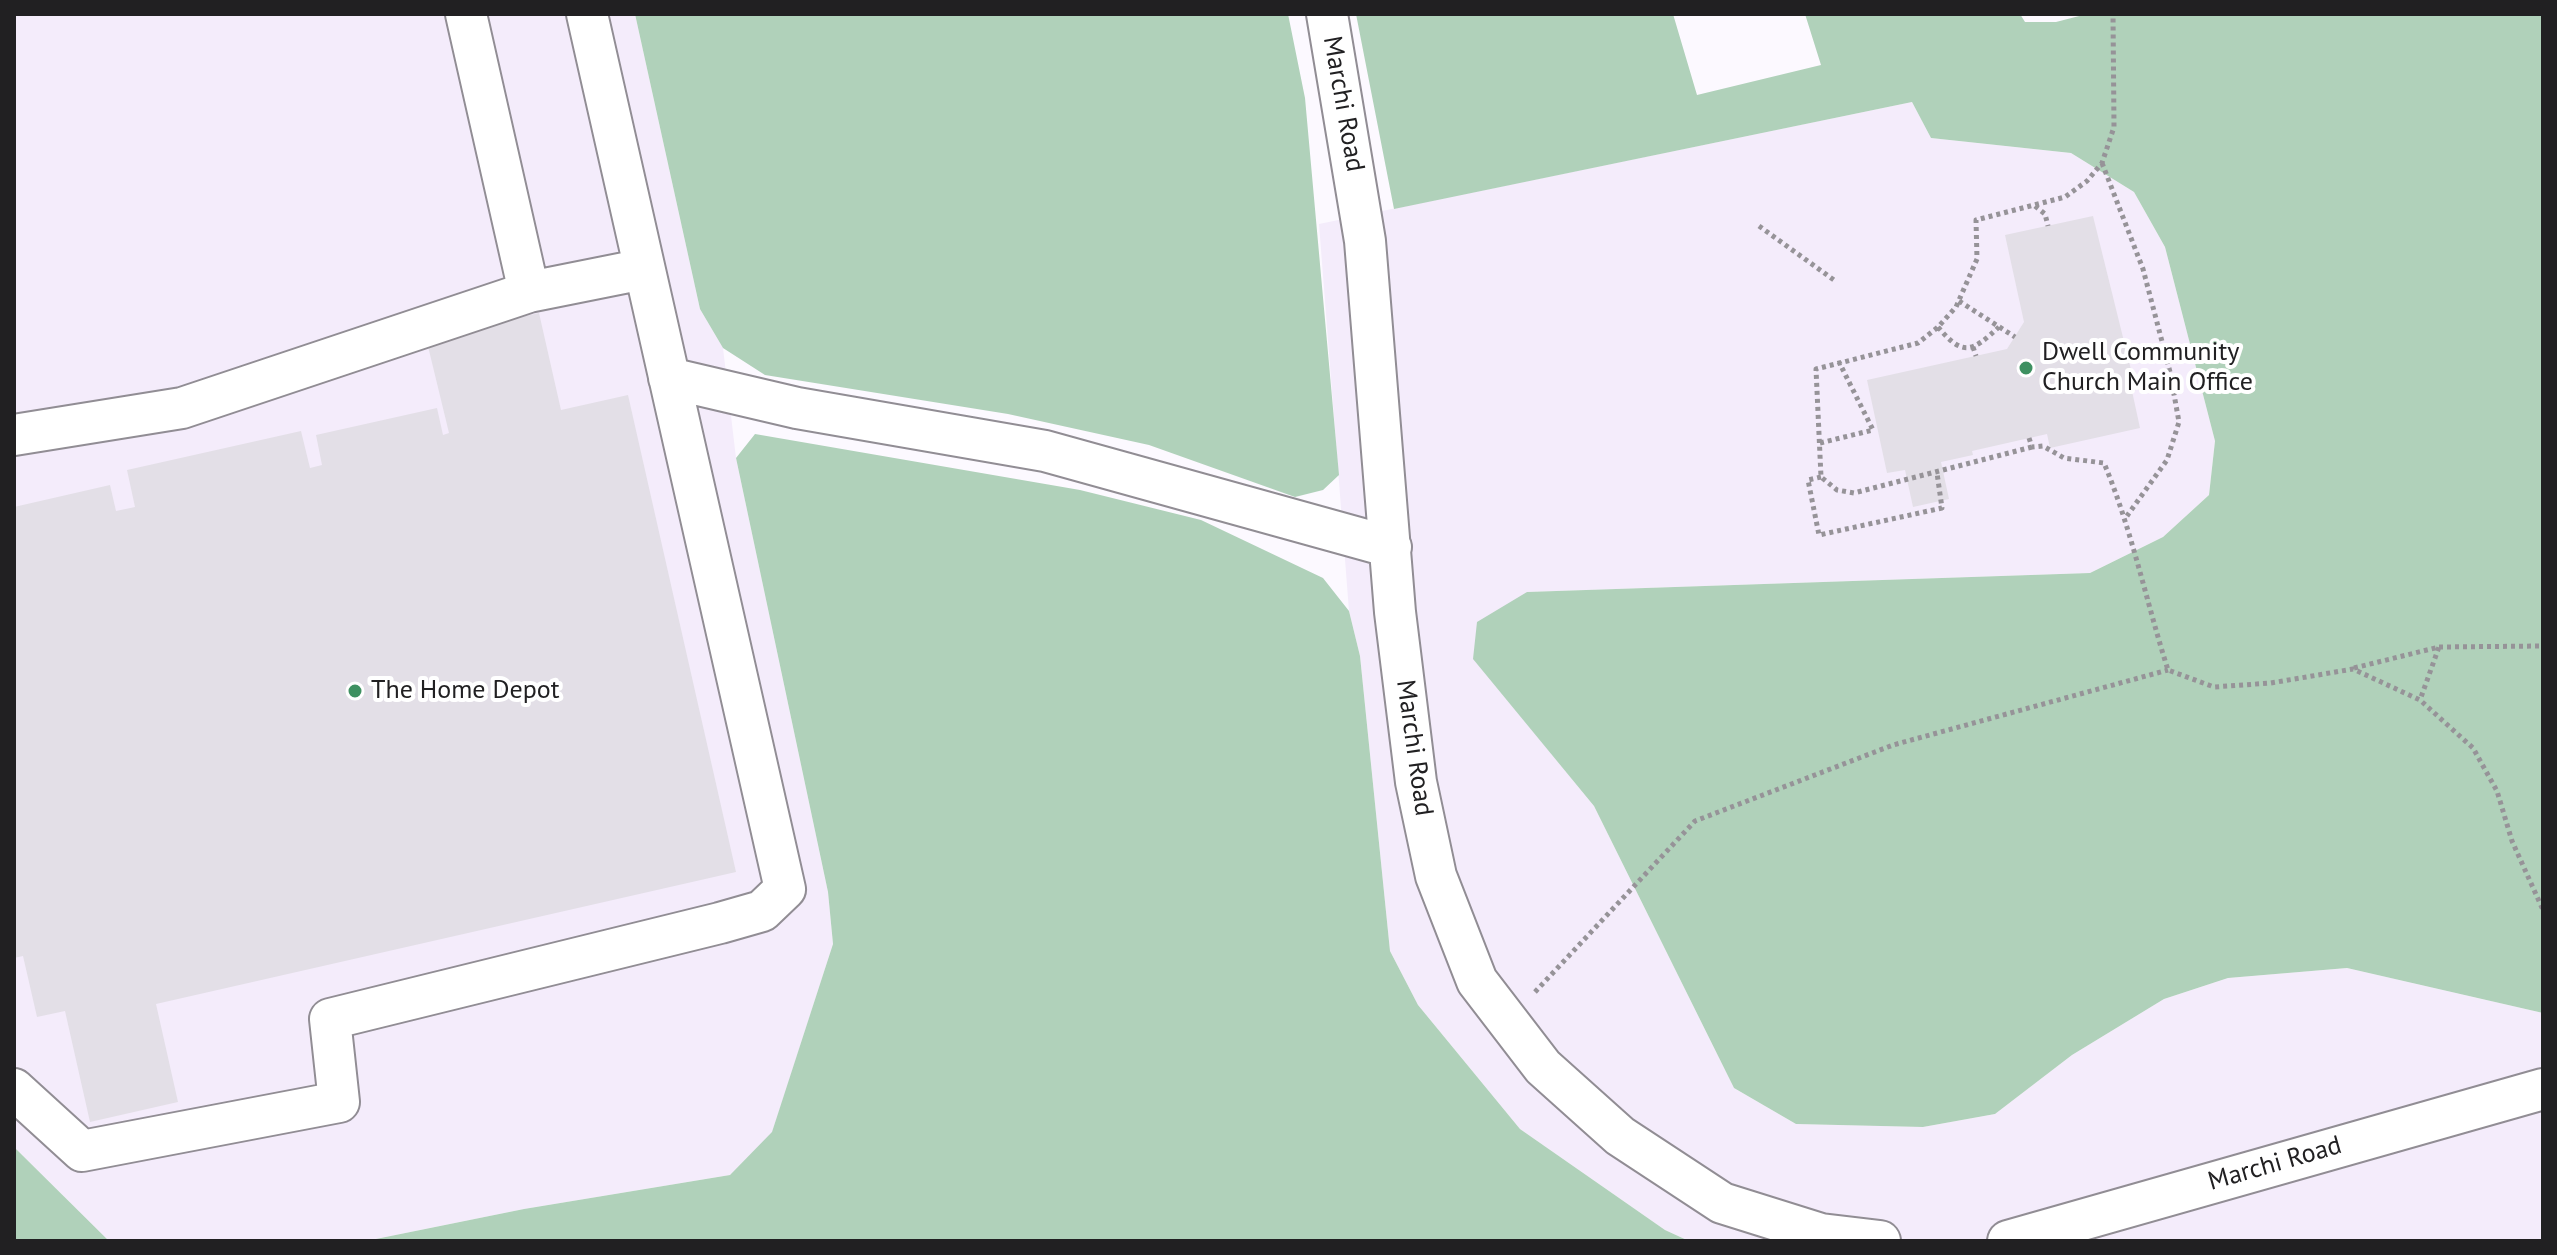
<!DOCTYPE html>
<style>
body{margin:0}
#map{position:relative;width:2557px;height:1255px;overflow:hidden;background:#fcf9ff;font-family:"PT Sans",sans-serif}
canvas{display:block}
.frame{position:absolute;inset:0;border:16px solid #212022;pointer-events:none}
</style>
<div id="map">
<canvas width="2557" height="1255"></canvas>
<div class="frame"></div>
</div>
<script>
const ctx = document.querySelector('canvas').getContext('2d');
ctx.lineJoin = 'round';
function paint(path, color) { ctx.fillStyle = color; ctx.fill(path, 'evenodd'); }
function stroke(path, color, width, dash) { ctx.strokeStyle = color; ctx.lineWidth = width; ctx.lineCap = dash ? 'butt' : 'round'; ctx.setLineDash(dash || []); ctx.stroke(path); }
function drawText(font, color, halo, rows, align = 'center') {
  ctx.font = font + ' "PT Sans",sans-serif'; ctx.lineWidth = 8; ctx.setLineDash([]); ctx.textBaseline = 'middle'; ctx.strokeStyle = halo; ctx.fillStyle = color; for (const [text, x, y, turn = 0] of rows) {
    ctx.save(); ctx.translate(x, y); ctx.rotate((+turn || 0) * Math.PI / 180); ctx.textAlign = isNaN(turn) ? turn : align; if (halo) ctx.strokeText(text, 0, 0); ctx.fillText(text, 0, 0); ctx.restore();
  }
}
const built = new Path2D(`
 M14 14H635L700 309 723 348 736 458 828 892 833 944 772 1133 730 1175 524 1209 366 1241H109L14 1147Z
 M1912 102 1931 138 2071 153 2134 192 2165 247 2215 441 2209 495 2163 537 2090 573 1527 592 1474 659 1594 806 1734 1088 1796 1124 1923 1127 1995 1114 2072 1055 2164 999 2228 978 2347 968 2543 1013V1241H1689L1665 1230 1520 1129 1418 1005 1390 951 1360 656 1349 611 1319 224Z`);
const green = new Path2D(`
 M635 14H1288L1305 98 1339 475 1323 490 1295 497 1149 445 1008 414 765 375 723 348 700 309Z
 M1356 14H1673L1697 95 1821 65 1805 14H2020L2025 22H2056L2087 14H2543V1013L2347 968 2228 978 2164 999 2072 1055 1995 1114 1923 1127 1796 1124 1734 1088 1594 806 1473 659 1477 622 1527 592 2090 573 2163 537 2209 495 2215 441 2165 247 2134 192 2071 153 1931 138 1912 102 1394 209Z
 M755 434 1080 490 1201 520 1323 578 1349 611 1360 656 1390 951 1418 1005 1520 1129 1665 1230 1689 1241H366L524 1209 730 1175 772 1132 833 944 828 892 736 458Z
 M14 1147 109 1241H14Z`);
const building = new Path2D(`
 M2093 216 2136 390 2132 391 2140 428 2050 448 2047 434 1972 451 1973 455 1941 462 1949 499 1913 507 1905 470 1887 473 1867 380 2007 349 2024 322 2005 235Z
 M539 313 561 410 628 395 736 872 156 1004 178 1102 90 1122 65 1011 37 1017 23 956 14 958V507L110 485 116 511 135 507 127 470 301 431 310 468 322 465 316 435 437 408 443 435 449 433 426 338Z`);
const path = new Path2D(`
 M2102 163 2143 269 2170 372 2179 422 2167 460 2127 516
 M2035 206 2045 214 2048 226
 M1759 226 1834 280
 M1959 301 2015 337
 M1938 327C1963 357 1972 352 1999 327
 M1973 347 1976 356
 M2029 438 2032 447 2043 446 2064 458 2104 463C2132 530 2146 601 2168 670L2214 687 2271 683 2353 669 2420 700 2473 748 2497 791 2512 841 2543 910
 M1820 443 1873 430 1839 362
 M2032 447 1854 493 1837 490 1821 477 1816 369 1918 343 1938 327 1956 307 1977 259 1976 220 2065 197 2087 181 2102 163 2114 127 2113 14
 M1821 477 1808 480 1819 535 1942 508 1937 473
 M2439 647 2543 646
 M2354 668 2439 647 2420 700
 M1535 992 1695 821 1893 745 2168 670`);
const minor = new Path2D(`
 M466 14 529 292 644 269
 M1327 14 1365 241 1395 612 1416 782 1436 876 1477 981 1543 1067 1620 1136 1722 1203 1821 1234 1880 1241
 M669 378 797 408 1045 451 1391 547
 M14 435 182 408 529 292
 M14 1089 82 1151 339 1102 330 1019 720 923 762 911 785 889 587 14
 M2008 1241 2543 1089`);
const markers = [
 [2026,368,8,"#3e9061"],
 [355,691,8,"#3e9061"]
];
const streetNames = [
 ["Marchi Road",1343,104,80],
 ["Marchi Road",1414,748,82],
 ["Marchi Road",2275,1164,-16]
];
const poiNames = [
 ["Dwell Community",2042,353],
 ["Church Main Office",2042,383],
 ["The Home Depot",371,691]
];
paint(built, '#f4ecfb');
paint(green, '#b0d1ba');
paint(building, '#e3dfe7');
stroke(minor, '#918d94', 44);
stroke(path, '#969398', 5, [4, 4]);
stroke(minor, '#fff', 40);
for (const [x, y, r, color] of markers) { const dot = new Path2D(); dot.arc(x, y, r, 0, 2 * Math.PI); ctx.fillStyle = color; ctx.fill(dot); stroke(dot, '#fff', 3); }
drawText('26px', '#212022', '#fff', streetNames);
drawText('26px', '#212022', '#fff', poiNames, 'left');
</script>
